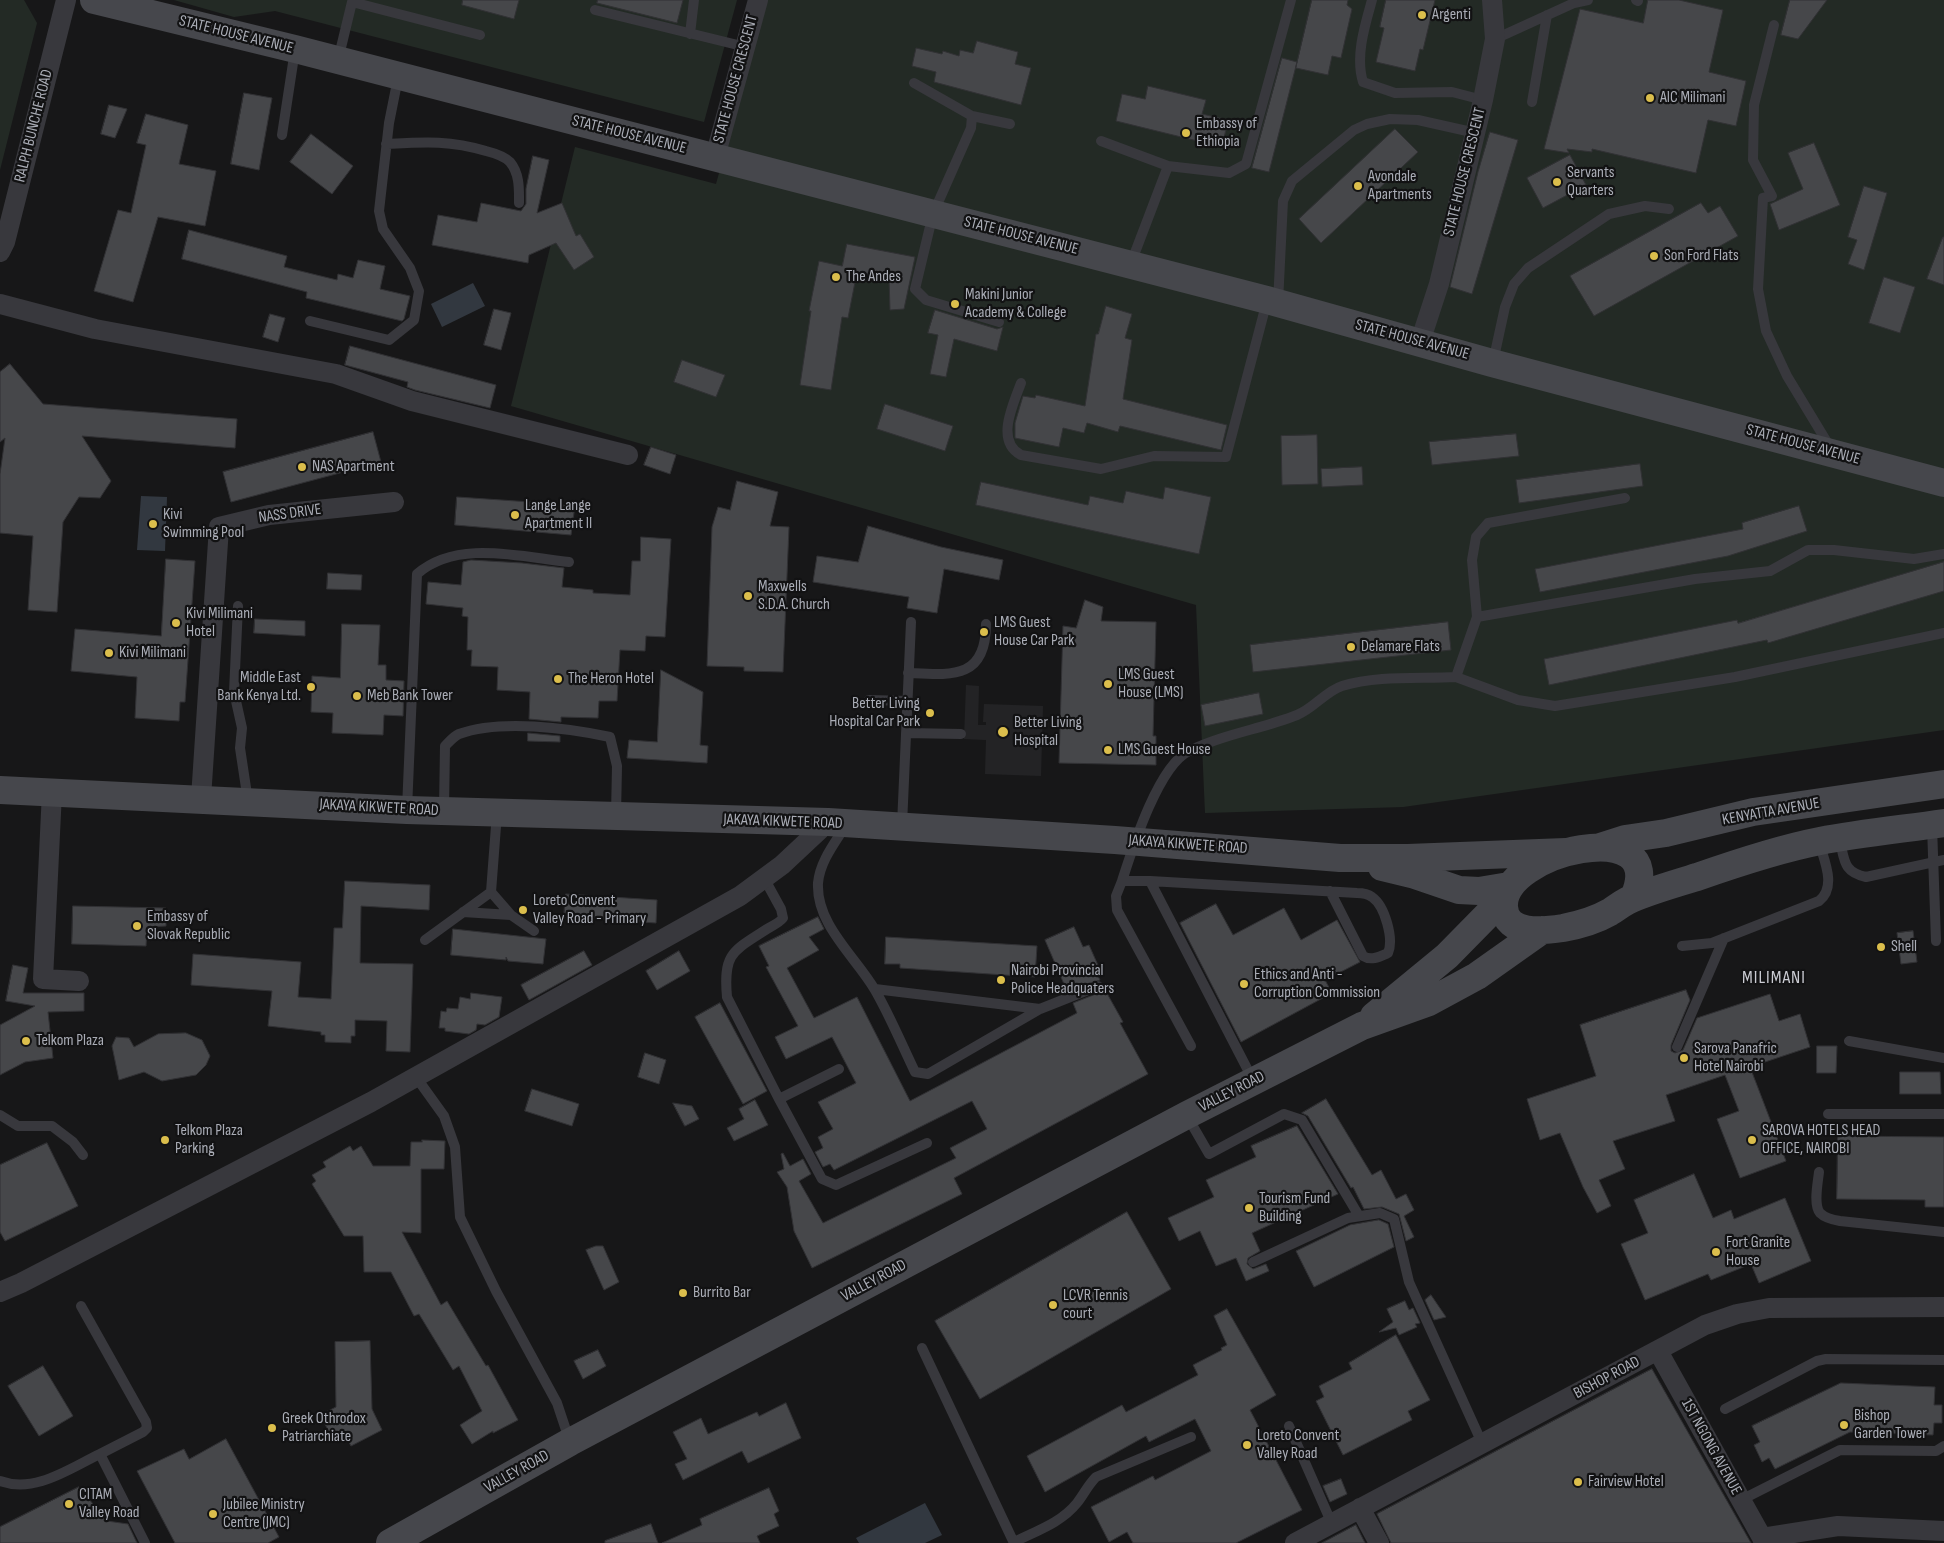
<!DOCTYPE html>
<style>
body{margin:0}
canvas{display:block;background:#171718}
</style>
<canvas width="1944" height="1543"></canvas>
<script>
const ctx = document.querySelector('canvas').getContext('2d');
ctx.lineJoin = 'round';
function paint(path, color) { ctx.fillStyle = color; ctx.fill(path, 'evenodd'); }
function stroke(path, color, width, dash) { ctx.strokeStyle = color; ctx.lineWidth = width; ctx.lineCap = dash ? 'butt' : 'round'; ctx.setLineDash(dash || []); ctx.stroke(path); }
function drawText(font, color, halo, rows, align = 'center') {
  ctx.font = font + ' "Sofia Sans Condensed",sans-serif'; ctx.lineWidth = 4.5; ctx.setLineDash([]); ctx.textBaseline = 'middle'; ctx.strokeStyle = halo; ctx.fillStyle = color; for (const [text, x, y, turn = 0] of rows) {
    ctx.save(); ctx.translate(x, y); ctx.rotate((+turn || 0) * Math.PI / 180); ctx.textAlign = isNaN(turn) ? turn : align; if (halo) ctx.strokeText(text, 0, 0); ctx.fillText(text, 0, 0); ctx.restore();
  }
}
const built = new Path2D(`
 M966 685 979 686 978 725H986V722H983L984 704 1043 706 1041 776 985 774 986 740 964 739Z`);
const green = new Path2D(`
 M0 0H24L37 23 0 170Z
 M174 0H737L704 122 275 11 234 17Z
 M767 0H1944V730L1403 807 1205 813 1196 605 511 406 575 147 716 184Z`);
const water = new Path2D(`
 M473 283 485 306 442 327 431 304Z
 M141 496 167 497 165 551 137 550Z
 M925 1503 942 1535 925 1543H859L856 1538Z`);
const building = new Path2D(`
 M463 0H519L514 19 462 5Z
 M598 0H683L677 23 597 3Z
 M1312 0H1348L1347 5 1352 9 1341 58 1332 56 1328 75 1296 68Z
 M1386 0H1435L1423 50 1420 49 1415 71 1376 62 1384 28 1380 27Z
 M1648 0H1679L1723 10 1709 72 1746 81 1736 126 1708 120 1696 173 1592 149V152L1567 149 1569 153 1544 149 1580 9 1643 23Z
 M1790 0H1827L1798 39 1781 35Z
 M977 41 1018 52 1015 64 1031 68 1021 105 934 82 936 72 912 66 916 48 942 54 943 51 959 56 960 50 973 53Z
 M1282 58 1297 62 1269 172 1252 168Z
 M1148 86 1206 100 1202 114 1228 120 1222 147 1116 121 1122 94 1145 99Z
 M244 93 272 98 259 170 231 164Z
 M109 105 127 109 115 138 101 134Z
 M146 114 188 125 179 164 216 171 205 226 158 217 133 302 94 291 118 210 131 213 146 145 137 143Z
 M1395 129 1418 152 1321 243 1299 219Z
 M1490 132 1518 140 1472 294 1450 287 1478 172Z
 M311 134 353 166 332 194 290 162Z
 M1814 143 1840 205 1779 230 1770 204 1803 189 1788 153Z
 M1570 155 1586 185 1543 208 1527 178Z
 M533 156 549 160 537 213 562 203 576 236 580 234 594 257 574 270 556 243 529 255 528 263 432 245 438 215 477 222 481 203 521 211 526 204V189Z
 M1864 186 1887 193 1864 270 1848 264 1857 240 1848 237Z
 M1701 203 1708 213 1720 206 1738 236 1594 316 1570 276Z
 M189 230 287 256 284 267 337 280 338 274 353 278 358 260 385 266 380 289 410 296 404 319 402 321 306 298 307 292 182 259Z
 M1943 237H1944V285L1927 279Z
 M847 244 915 257 904 309 890 310 889 278 857 272 848 318 842 317 831 390 800 385 811 311H809L819 261 842 266Z
 M1884 277 1915 287 1900 333 1869 323Z
 M1106 306 1132 314 1125 338 1132 340 1123 399 1227 425 1221 450 1120 426 1118 432 1087 423 1084 433 1063 428 1059 447 1015 438V423L1023 396 1035 398 1036 395 1085 406 1096 334H1098Z
 M494 309 511 313 501 350 484 345Z
 M935 310 997 329 1003 327 997 351 954 339 946 377 930 374 938 335 928 333Z
 M270 314 285 318 278 342 263 337Z
 M350 346 496 385 490 408 415 390 407 387 408 382 345 365Z
 M682 360 725 375 716 397 674 382Z
 M10 364 43 404 237 419 235 448 82 436 111 481 100 498 79 497 63 522 57 612 28 610 33 536 0 533V474L5 438 0 442V372Z
 M885 404 953 426 945 451 877 429Z
 M373 432 381 462 231 502 223 472Z
 M1516 434 1519 456 1432 465 1429 442Z
 M1317 435 1318 484 1282 485 1281 436Z
 M651 447 676 455 670 474 644 465Z
 M1640 464 1643 486 1519 503 1516 480Z
 M1362 467 1363 485 1322 487 1321 469Z
 M737 481 778 492 770 526 789 527 783 672 744 671V667L707 666 712 527 718 507 730 510Z
 M981 482 1088 505 1090 496 1123 503 1126 491 1163 499 1165 487 1211 497 1199 554 976 505Z
 M457 497 575 505 571 535 455 525Z
 M1799 506 1807 531 1728 556 1540 592 1535 569 1743 529 1742 523Z
 M868 526 941 547 1003 560 999 580 944 569 937 613 907 608 909 597 813 582 817 556 858 562Z
 M641 537 671 539 665 637 646 636 645 651 620 650 617 701H599L598 718 561 717V722L529 719 530 692 497 690 498 667 471 666 472 650H467L468 617 462 616 463 608 426 604 428 582 461 585 463 562 471 560 522 563 564 568 562 587 593 590V593L630 595 632 561H640Z
 M166 559 195 561 185 702H180L179 721 135 718 137 677 71 671 75 629 161 636Z
 M1944 562V591L1768 643 1767 640 1549 685 1544 659 1737 620 1738 623Z
 M328 573 362 575 361 590 327 589Z
 M1085 600 1103 607 1101 621 1156 622 1153 736H1156V765L1059 763 1063 626 1076 628Z
 M255 619 305 621V636L254 633Z
 M1448 622 1451 650 1253 672 1250 645Z
 M342 624 380 625 378 665H386V680L404 681 403 716 384 715 383 735 332 733 333 713 311 712 312 676 340 678Z
 M661 670 703 692 700 745 708 746 707 763 627 758 629 740 657 742Z
 M1259 693 1263 714 1205 726 1201 705Z
 M528 733 560 736V742L528 741Z
 M345 881 430 885 429 910 361 906 360 963 413 964 410 1052 386 1051 387 1021 355 1020V1036H351V1043L325 1042V1035H321V1032L268 1026 272 991 191 985 193 954 301 962 298 997 331 999 334 928H342Z
 M566 894 657 900 656 923 564 917Z
 M1216 904 1233 935 1284 908 1301 940 1337 920 1360 962 1325 980 1332 993 1241 1042 1180 923Z
 M73 906 166 908V926L147 927 146 946 72 944Z
 M818 917 824 929 809 937 819 950 787 968 814 1018 857 997 910 1101 1077 1013 1073 1003 1101 992 1104 988 1123 1022 1120 1023 1148 1074 954 1178 962 1194 812 1268 794 1231 787 1187 777 1172 784 1169 781 1154 783 1153 790 1166 803 1159 811 1174 799 1181 823 1223 956 1158 950 1148 987 1129 972 1101 834 1170 830 1164 823 1167 815 1152 823 1148 818 1137 833 1129 818 1102 856 1083 832 1037 786 1059 775 1037 798 1026 766 967 769 966 759 946Z
 M1074 927 1083 947 1089 945 1101 972 1097 974 1100 980 1067 991 1045 940Z
 M453 929 546 939 543 964 508 961 506 957V960L451 955Z
 M1913 931 1917 962 1901 964 1897 933Z
 M886 937 1037 946 1035 977 900 968V964H885Z
 M584 951 592 965 529 1000 521 985Z
 M679 951 690 971 657 990 646 971Z
 M13 965 28 968 23 993H84V1011L48 1012 53 1058 25 1062 0 1075V1025L35 1006 6 1001Z
 M1686 990 1690 1000 1671 1045V1051L1675 1053 1683 1050 1697 1018 1770 994 1779 1021 1800 1014 1810 1047 1750 1067 1786 1161 1740 1178 1717 1119 1739 1111 1725 1075 1666 1095 1675 1121 1613 1141 1625 1169 1599 1180 1611 1206 1597 1213 1583 1187 1560 1133 1540 1140 1527 1099 1596 1076 1580 1025Z
 M471 993 502 997 499 1017 485 1025 477 1024 476 1030 469 1034 445 1031V1028H439L441 1011 446 1012 447 1008 458 1009 460 997 470 999Z
 M720 1003 767 1091 743 1104 695 1017Z
 M186 1033 202 1040 210 1056 206 1065 196 1075 162 1081 144 1072 119 1080 112 1046 116 1037 129 1038 134 1047 158 1034Z
 M1817 1046H1837L1836 1073H1817Z
 M645 1053 666 1060 659 1084 638 1077Z
 M1900 1072H1940L1941 1094H1900Z
 M532 1089 579 1104 572 1126 525 1111Z
 M1326 1099 1372 1175 1381 1170 1396 1199 1406 1194 1414 1210 1404 1216 1414 1237 1406 1241 1399 1214 1382 1207 1364 1209 1353 1187 1351 1188 1308 1116 1302 1113Z
 M755 1100 768 1125 734 1141 727 1128 744 1119 739 1109Z
 M673 1103 692 1106 699 1119 685 1126Z
 M1297 1126 1338 1194 1252 1233 1260 1251 1248 1258 1247 1264 1253 1269 1266 1264 1269 1271 1246 1281 1236 1258 1216 1266 1200 1231 1179 1241 1168 1218 1214 1197 1206 1180 1256 1157 1251 1146Z
 M1838 1136 1944 1137V1207H1925V1200L1837 1199Z
 M422 1140 445 1141 444 1169H421V1233L402 1232 441 1305 447 1301 486 1366 488 1365 518 1420 493 1433V1431L472 1444 460 1425 482 1411 459 1366 453 1370 419 1314 414 1316 391 1272H364L363 1236H344L312 1184 316 1181 312 1175 326 1167 323 1162 350 1146 353 1151 361 1146 373 1166H410L411 1142H422Z
 M47 1143 78 1206 5 1241 0 1232V1165Z
 M1694 1174 1713 1218 1731 1210 1734 1219 1785 1198 1811 1261 1759 1283 1751 1264 1711 1280 1708 1274 1645 1300 1621 1244 1648 1233 1634 1200Z
 M1127 1212 1171 1289 980 1399 935 1321Z
 M1379 1220 1388 1224 1394 1247 1314 1287 1296 1251 1350 1225Z
 M596 1246H603L619 1282 604 1290 586 1250Z
 M1431 1295 1446 1317 1434 1320 1425 1300Z
 M1405 1301 1409 1310 1413 1308 1420 1323 1415 1324 1417 1327 1399 1335 1396 1328 1379 1332 1393 1322 1387 1309Z
 M1227 1309 1276 1395 1250 1410 1302 1510 1236 1543H1133L1127 1532 1109 1542 1091 1507 1153 1476 1155 1480 1211 1451 1195 1419 1149 1442 1146 1436 1045 1492 1027 1456 1122 1405 1126 1412 1198 1375 1193 1365 1222 1350 1221 1348 1227 1345 1214 1316Z
 M1396 1335 1430 1400 1408 1411 1412 1420 1343 1455 1316 1401 1324 1397 1319 1386 1352 1369 1349 1363Z
 M370 1341 372 1409 382 1430 351 1446 345 1435 334 1441 320 1415 336 1407 335 1342Z
 M598 1350 606 1366 583 1379 574 1361Z
 M43 1366 73 1416 39 1436 8 1386Z
 M1652 1369 1751 1543H1391L1377 1514Z
 M1841 1383 1935 1387 1934 1405H1942V1423H1934L1933 1435 1850 1432 1775 1469 1769 1458 1762 1462 1754 1445 1760 1442 1752 1426Z
 M786 1403 801 1438 748 1463 742 1451 683 1480 675 1464 687 1459 673 1432 701 1418 708 1434 757 1412 759 1416Z
 M226 1439 279 1537 268 1543H175L137 1471 184 1449 189 1459Z
 M1341 1479 1347 1494 1330 1502 1323 1486Z
 M79 1487 107 1521 128 1524 137 1543H0V1527Z
 M769 1488 779 1511 774 1514 779 1526 757 1536 760 1543H662L702 1525 700 1519Z
 M651 1524 658 1543H605V1541Z
 M1356 1525 1365 1543H1322Z`);
const lane = new Path2D(`
 M1372 0C1365 25 1355 56 1363 82L1395 93 1452 92 1483 100
 M1636 0 1638 1
 M595 10 746 47
 M1774 25 1754 105 1753 160 1772 196 1763 198 1758 289 1766 331 1787 376 1830 447
 M690 34 694 0
 M1495 39 1574 3 1588 0
 M338 60 352 2 480 35
 M914 83 972 116 971 128 933 214 915 289 926 300 999 322
 M1532 102 1547 15
 M972 116 1010 124
 M282 135 295 50
 M1101 141 1168 166 1131 263
 M386 144C424 142 449 140 486 151 494 153 504 156 510 162 520 174 519 190 519 203
 M1168 166 1229 173 1246 164 1291 0
 M1278 303 1283 201 1292 181 1354 130 1367 124 1390 119 1418 120 1476 133
 M310 321 389 340 414 320 419 291 410 268 383 229 379 211 389 123 398 78
 M1493 362 1505 307 1514 284 1528 268 1609 214 1645 206 1669 209
 M1021 383C1013 405 995 441 1021 455L1101 469 1154 456 1226 457 1267 301
 M238 606 234 692 242 728 240 748 248 801
 M1477 617 1472 560 1476 537 1488 523 1625 498
 M908 673C951 675 986 680 986 624
 M1456 677 1518 700 1555 706 1735 677 1944 633
 M869 700 907 701
 M906 733 961 734
 M407 809 417 574C457 539 521 557 569 562
 M444 809 445 746C449 742 454 736 459 734 500 719 568 728 610 737L617 766 616 815
 M846 825C835 843 820 861 818 883 816 925 856 957 875 990 890 1016 902 1045 915 1072L928 1074 1040 1009
 M902 825 911 622
 M1932 826 1936 941
 M1839 838C1845 859 1842 872 1866 877L1944 860
 M764 878 781 909 783 918C779 923 772 926 767 929 733 951 723 953 727 997L779 1099 822 1179 836 1185 927 1143
 M1122 881 1116 896 1117 910 1191 1046
 M1150 881 1253 1080
 M1330 891 1363 956C1371 961 1379 957 1388 953 1394 939 1385 906 1372 897 1368 894 1361 893 1357 893L1150 881H1122C1132 850 1158 766 1189 751 1223 734 1262 729 1297 715 1313 709 1326 691 1342 686 1378 675 1419 679 1456 677L1477 617 1695 579 1770 571 1808 550H1834L1914 559 1944 554
 M491 892 511 915 534 931
 M463 912 511 915
 M425 940 491 892 497 813
 M1682 946 1712 943 1819 901C1837 887 1824 860 1819 842
 M875 989 1040 1009 1098 986
 M1849 1041 1944 1058
 M1677 1047 1724 938
 M416 1077 444 1116 455 1147 460 1217 496 1291 557 1403 570 1442
 M779 1099 839 1069
 M1828 1114H1944
 M0 1115 18 1126H52L73 1142 83 1155
 M1187 1116 1209 1154 1284 1114 1302 1120 1359 1216
 M1819 1172C1818 1182 1813 1205 1820 1213 1825 1218 1834 1220 1840 1221L1944 1232
 M1253 1262 1348 1218 1380 1213 1394 1219 1409 1282 1482 1443
 M81 1306 146 1422 147 1428 143 1432 100 1454
 M922 1348 1014 1543
 M1725 1409 1817 1361 1826 1359 1944 1360
 M1289 1426 1332 1524
 M0 1481C35 1494 70 1468 100 1454L145 1543
 M1741 1500 1840 1450 1936 1451 1944 1446
 M1014 1542C1036 1531 1061 1523 1077 1503 1084 1494 1088 1485 1096 1477L1191 1437`);
const street = new Path2D(`
 M715 157 758 0
 M0 252 5 242 66 0
 M0 304 95 329 336 374 412 401 628 455
 M1420 342 1439 284 1483 100 1495 39 1492 0
 M52 792 43 979 79 981
 M201 798 219 527 269 515 394 502
 M0 1292 21 1283 371 1102 740 896 782 865 828 822
 M1658 1351 1765 1543
 M1360 1508 1379 1543
 M1762 1538 1838 1526 1944 1531
 M1295 1543 1705 1325 1737 1314 1769 1308 1944 1307`);
const secondary = new Path2D(`
 M94 0 295 49 1267 300 1492 363 1944 483
 M0 790 407 810 828 822 1115 840 1340 858H1408L1566 852
 M1600 847 1625 839 1666 833 1753 812 1944 784
 M1382 867 1415 875 1459 890 1479 891 1509 886
 M1634 897C1671 812 1500 851 1504 907 1506 936 1544 931 1563 928 1579 925 1596 920 1610 912 1618 907 1626 900 1636 897 1656 889 1677 883 1697 877 1737 863 1779 849 1820 841 1861 833 1903 829 1944 823
 M1374 1016 1447 956 1504 898
 M390 1543 570 1442 1187 1115 1362 1026 1429 1002 1477 976 1542 930`);
const markers = [
 [1422,15,5,"#dbbe4c"],
 [1650,98,5,"#dbbe4c"],
 [1186,133,5,"#dbbe4c"],
 [1557,182,5,"#dbbe4c"],
 [1358,186,5,"#dbbe4c"],
 [1654,256,5,"#dbbe4c"],
 [836,277,5,"#dbbe4c"],
 [955,304,5,"#dbbe4c"],
 [302,467,5,"#dbbe4c"],
 [515,515,5,"#dbbe4c"],
 [153,524,5,"#dbbe4c"],
 [748,596,5,"#dbbe4c"],
 [176,623,5,"#dbbe4c"],
 [984,632,5,"#dbbe4c"],
 [1351,647,5,"#dbbe4c"],
 [109,653,5,"#dbbe4c"],
 [558,679,5,"#dbbe4c"],
 [1108,684,5,"#dbbe4c"],
 [311,687,5,"#dbbe4c"],
 [357,696,5,"#dbbe4c"],
 [930,713,5,"#dbbe4c"],
 [1003,732,6,"#dbbe4c"],
 [1108,750,5,"#dbbe4c"],
 [523,910,5,"#dbbe4c"],
 [137,926,5,"#dbbe4c"],
 [1881,947,5,"#dbbe4c"],
 [1001,980,5,"#dbbe4c"],
 [1244,984,5,"#dbbe4c"],
 [26,1041,5,"#dbbe4c"],
 [1684,1058,5,"#dbbe4c"],
 [165,1140,5,"#dbbe4c"],
 [1752,1140,5,"#dbbe4c"],
 [1249,1208,5,"#dbbe4c"],
 [1716,1252,5,"#dbbe4c"],
 [683,1293,5,"#dbbe4c"],
 [1053,1305,5,"#dbbe4c"],
 [1844,1425,5,"#dbbe4c"],
 [272,1428,5,"#dbbe4c"],
 [1247,1445,5,"#dbbe4c"],
 [1578,1482,5,"#dbbe4c"],
 [69,1504,5,"#dbbe4c"],
 [213,1514,5,"#dbbe4c"]
];
const poiNames = [
 ["Argenti",1432,15],
 ["AIC Milimani",1660,98],
 ["Embassy of",1196,124],
 ["Ethiopia",1196,142],
 ["Servants",1567,173],
 ["Quarters",1567,191],
 ["Avondale",1368,177],
 ["Apartments",1368,195],
 ["Son Ford Flats",1664,256],
 ["The Andes",846,277],
 ["Makini Junior",965,295],
 ["Academy & College",965,313],
 ["NAS Apartment",312,467],
 ["Lange Lange",525,506],
 ["Apartment II",525,524],
 ["Kivi",163,515],
 ["Swimming Pool",163,533],
 ["Maxwells",758,587],
 ["S.D.A. Church",758,605],
 ["Kivi Milimani",186,614],
 ["Hotel",186,632],
 ["LMS Guest",994,623],
 ["House Car Park",994,641],
 ["Delamare Flats",1361,647],
 ["Kivi Milimani",119,653],
 ["LMS Guest",1118,675],
 ["House (LMS)",1118,693],
 ["Middle East",301,678,"right"],
 ["Bank Kenya Ltd.",301,696,"right"],
 ["The Heron Hotel",568,679],
 ["Meb Bank Tower",367,696],
 ["Better Living",920,704,"right"],
 ["Hospital Car Park",920,722,"right"],
 ["Better Living",1014,723],
 ["Hospital",1014,741],
 ["LMS Guest House",1118,750],
 ["Loreto Convent",533,901],
 ["Valley Road - Primary",533,919],
 ["Embassy of",147,917],
 ["Slovak Republic",147,935],
 ["Shell",1891,947],
 ["Nairobi Provincial",1011,971],
 ["Police Headquaters",1011,989],
 ["Ethics and Anti -",1254,975],
 ["Corruption Commission",1254,993],
 ["Telkom Plaza",36,1041],
 ["Sarova Panafric",1694,1049],
 ["Hotel Nairobi",1694,1067],
 ["Telkom Plaza",175,1131],
 ["Parking",175,1149],
 ["SAROVA HOTELS HEAD",1762,1131],
 ["OFFICE, NAIROBI",1762,1149],
 ["Tourism Fund",1259,1199],
 ["Building",1259,1217],
 ["Fort Granite",1726,1243],
 ["House",1726,1261],
 ["Burrito Bar",693,1293],
 ["LCVR Tennis",1063,1296],
 ["court",1063,1314],
 ["Bishop",1854,1416],
 ["Garden Tower",1854,1434],
 ["Greek Othrodox",282,1419],
 ["Patriarchiate",282,1437],
 ["Loreto Convent",1257,1436],
 ["Valley Road",1257,1454],
 ["Fairview Hotel",1588,1482],
 ["CITAM",79,1495],
 ["Valley Road",79,1513],
 ["Jubilee Ministry",223,1505],
 ["Centre (JMC)",223,1523]
];
const streetNames = [
 ["STATE HOUSE AVENUE",236,35,14],
 ["STATE HOUSE CRESCENT",736,79,-75],
 ["RALPH BUNCHE ROAD",34,126,-76],
 ["STATE HOUSE AVENUE",629,135,14],
 ["STATE HOUSE CRESCENT",1465,172,-76],
 ["STATE HOUSE AVENUE",1021,236,14],
 ["STATE HOUSE AVENUE",1412,340,15],
 ["STATE HOUSE AVENUE",1803,445,15],
 ["NASS DRIVE",290,514,-8],
 ["JAKAYA KIKWETE ROAD",379,808,3],
 ["KENYATTA AVENUE",1771,812,-10],
 ["JAKAYA KIKWETE ROAD",783,822,2],
 ["JAKAYA KIKWETE ROAD",1188,845,4],
 ["VALLEY ROAD",1232,1092,-27],
 ["VALLEY ROAD",874,1281,-28],
 ["BISHOP ROAD",1607,1378,-28],
 ["1ST NGONG AVENUE",1711,1447,61],
 ["VALLEY ROAD",517,1472,-29]
];
const neighbourhoodNames = [
 ["MILIMANI",1774,978]
];
paint(built, '#232325');
paint(green, '#232a25');
paint(water, '#323840');
paint(building, '#46474a');
stroke(building, '#313134', 1);
stroke(lane, '#38383d', 10);
stroke(street, '#38383d', 20);
stroke(secondary, '#46474c', 28);
for (const [x, y, r, color] of markers) { const dot = new Path2D(); dot.arc(x, y, r, 0, 2 * Math.PI); ctx.fillStyle = color; ctx.fill(dot); stroke(dot, '#121213', 2); }
drawText('16px', '#aaadb6', '#121213', poiNames, 'left');
drawText('16px', '#aaadb6', '#121213', streetNames);
ctx.letterSpacing = '1px';
drawText('18px', '#cbccd3', '#121213', neighbourhoodNames);
ctx.letterSpacing = '0px';
</script>
